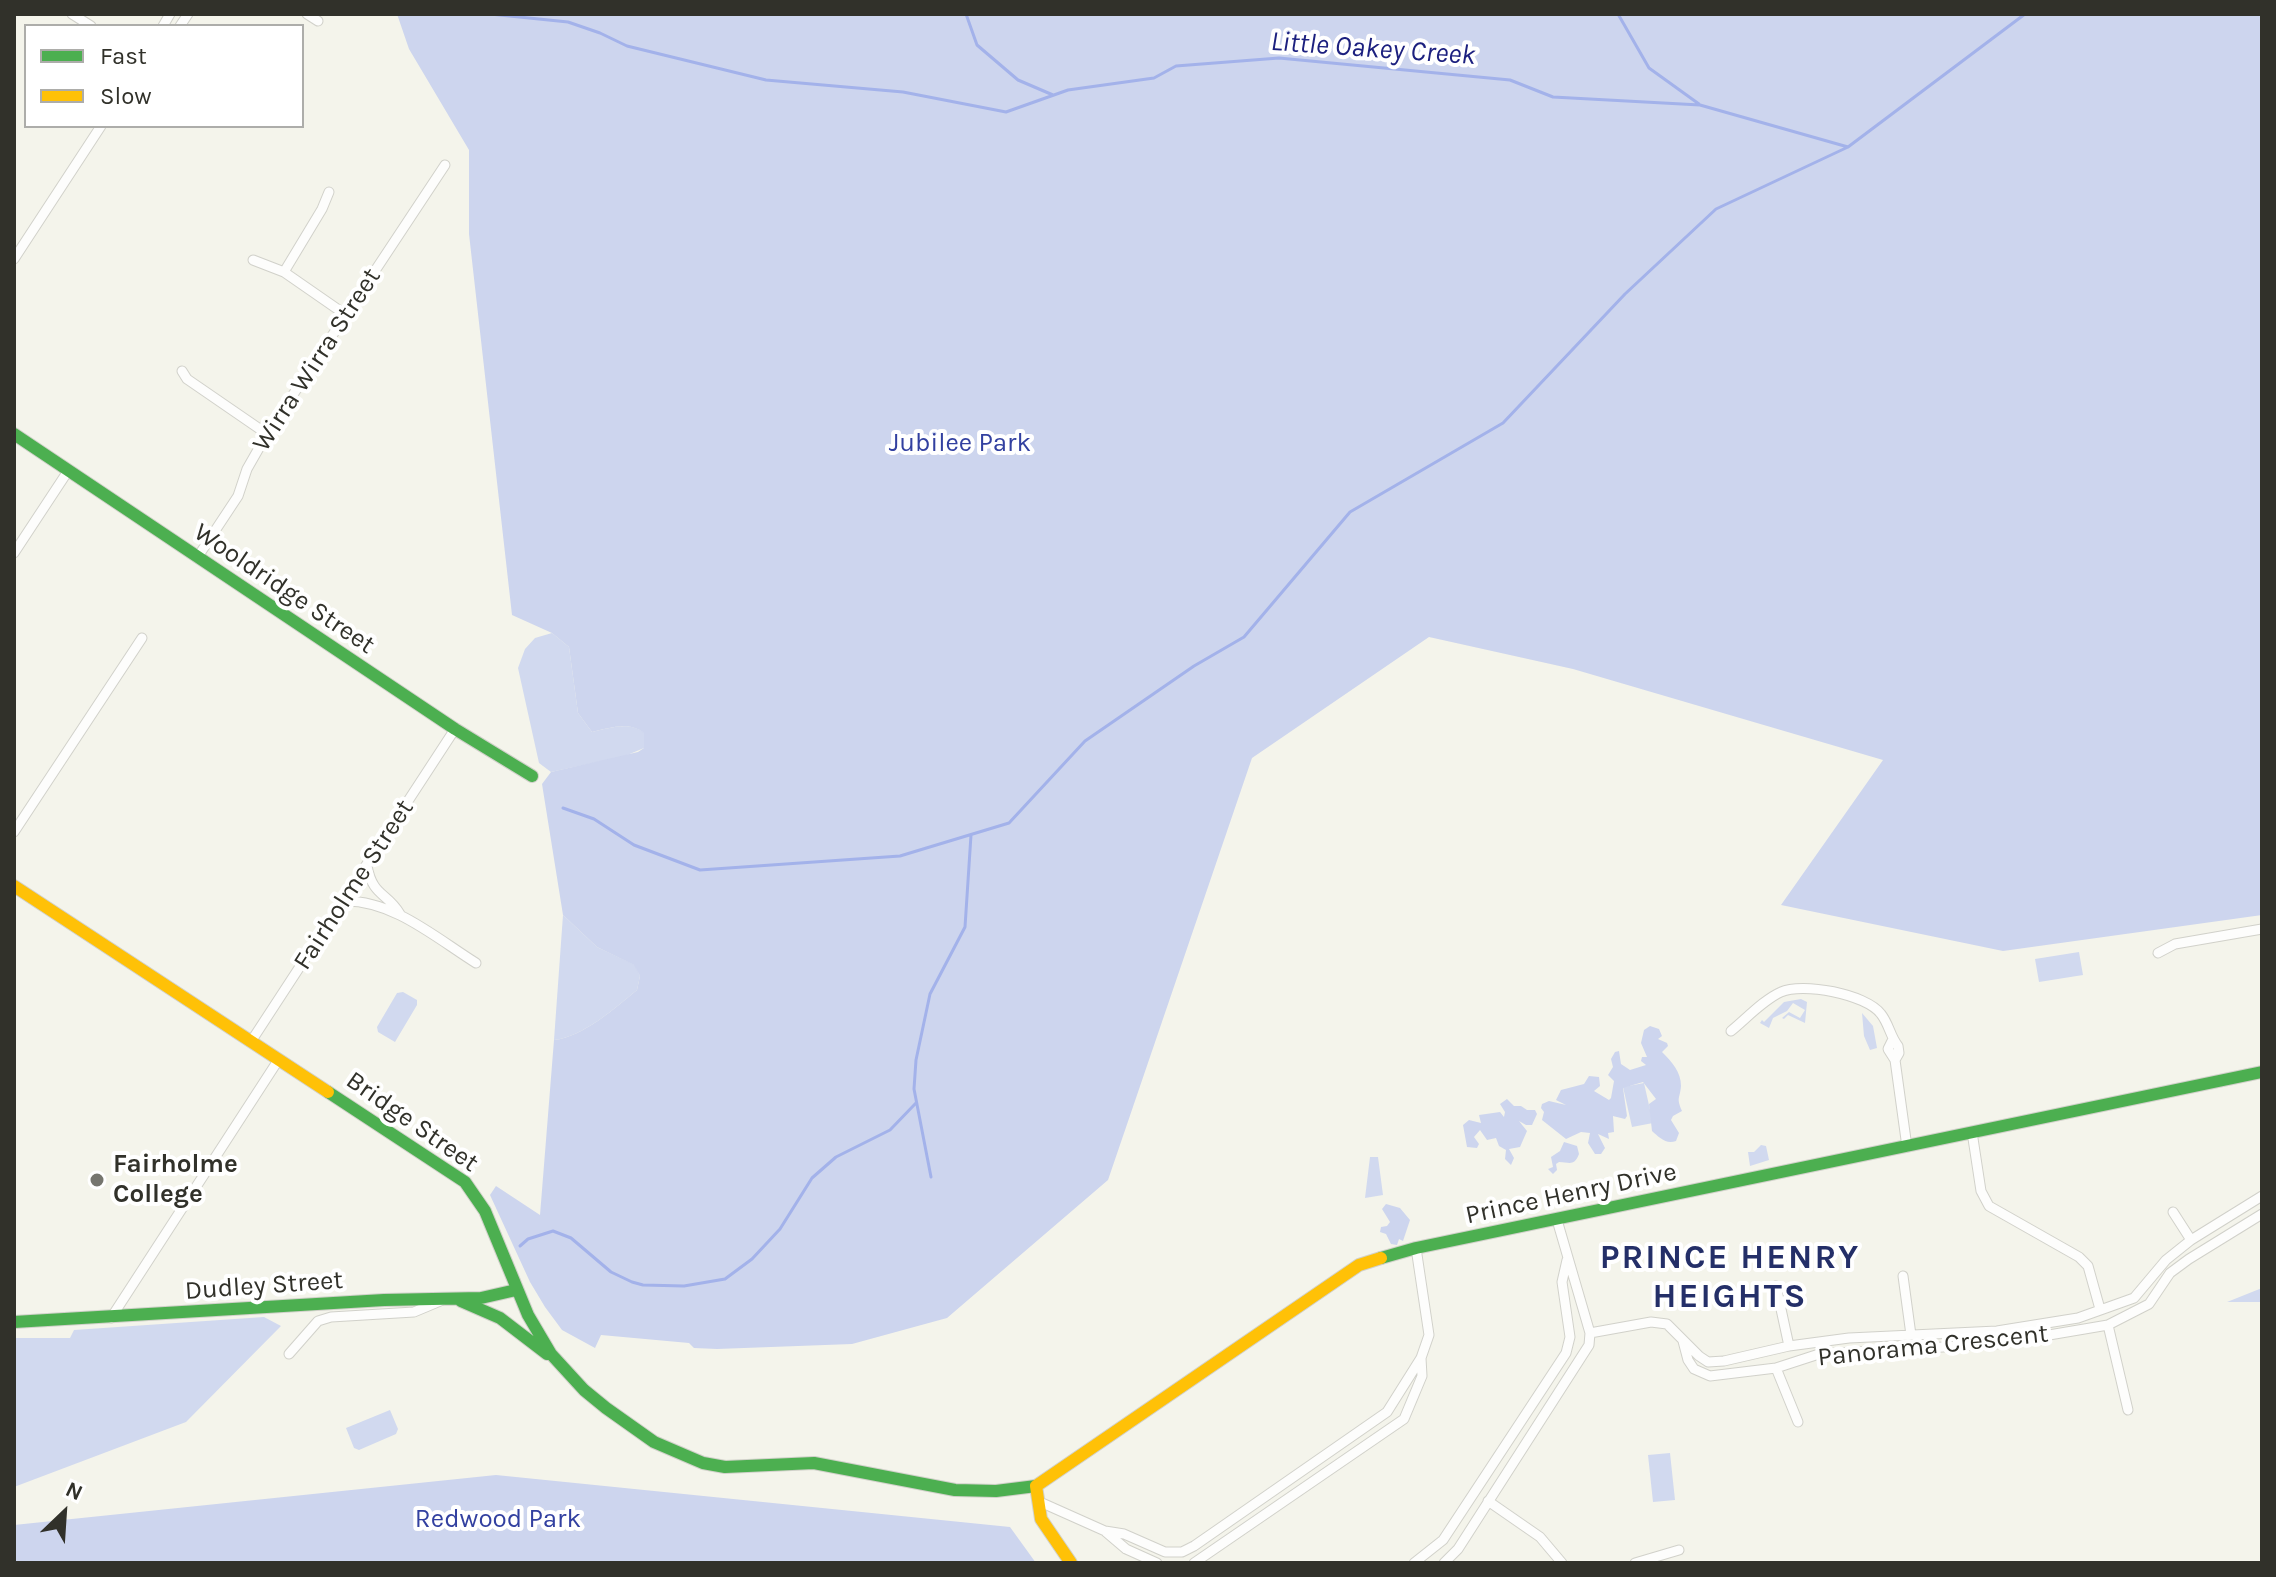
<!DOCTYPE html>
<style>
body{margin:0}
#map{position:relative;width:2276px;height:1577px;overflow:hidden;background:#f4f4eb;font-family:Karla,sans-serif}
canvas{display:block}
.frame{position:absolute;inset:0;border:16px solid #31312a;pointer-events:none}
.legend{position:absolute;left:24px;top:24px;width:280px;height:104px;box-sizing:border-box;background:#fff;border:2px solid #adadaa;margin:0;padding:10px 14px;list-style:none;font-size:24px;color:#31312a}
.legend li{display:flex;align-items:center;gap:16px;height:40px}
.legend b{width:40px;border:2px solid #adadaa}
.north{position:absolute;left:24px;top:1473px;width:80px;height:80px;-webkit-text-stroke:6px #fff;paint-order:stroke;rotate:25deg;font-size:22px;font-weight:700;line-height:32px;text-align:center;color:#31312a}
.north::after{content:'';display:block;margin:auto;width:28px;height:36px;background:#31312a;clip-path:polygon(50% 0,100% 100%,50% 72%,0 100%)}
</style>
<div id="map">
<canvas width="2276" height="1577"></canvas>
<div class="frame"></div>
<ul class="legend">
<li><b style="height:10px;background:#4caf50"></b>Fast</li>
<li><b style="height:10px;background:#ffc107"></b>Slow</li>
</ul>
<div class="north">N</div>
</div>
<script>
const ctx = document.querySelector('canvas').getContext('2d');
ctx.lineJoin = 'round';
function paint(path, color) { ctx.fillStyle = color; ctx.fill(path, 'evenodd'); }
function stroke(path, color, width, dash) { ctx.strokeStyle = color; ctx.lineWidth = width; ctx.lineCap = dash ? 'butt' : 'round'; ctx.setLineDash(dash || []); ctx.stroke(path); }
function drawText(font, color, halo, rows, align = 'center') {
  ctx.font = font + ' Karla,sans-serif'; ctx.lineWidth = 8; ctx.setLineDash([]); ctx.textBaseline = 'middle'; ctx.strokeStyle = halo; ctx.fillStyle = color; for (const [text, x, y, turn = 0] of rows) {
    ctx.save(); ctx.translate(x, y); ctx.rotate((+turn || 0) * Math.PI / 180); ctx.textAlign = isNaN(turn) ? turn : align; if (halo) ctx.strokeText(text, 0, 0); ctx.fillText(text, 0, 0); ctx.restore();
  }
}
const green = new Path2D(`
 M552 633 569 647 578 713 592 732C610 728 629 721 645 733L644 748 625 756 551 772 539 763 518 668 525 649 535 638Z
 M563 915 597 947 635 965 640 976 637 990C615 1008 583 1037 554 1040Z
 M2079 952 2083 975 2039 982 2035 959Z
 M403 992 417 1000V1005L395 1042 378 1032 377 1027 397 993Z
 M1801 999 1807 1002 1805 1023 1788 1015 1784 1019 1782 1018 1789 1012 1800 1018 1805 1010 1793 1003 1787 1011 1773 1018 1769 1028 1760 1023 1762 1020 1764 1022 1784 1002Z
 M1862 1013 1873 1026 1877 1048 1870 1050 1864 1036Z
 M1644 1083 1653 1123 1632 1127 1623 1087Z
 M1761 1145 1766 1146 1769 1160 1750 1166 1748 1152H1754Z
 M1370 1157H1378L1383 1195 1365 1198Z
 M2262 1288V1302H2227Z
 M264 1317 281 1326 186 1422 14 1487V1338H70L74 1330Z
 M390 1410 398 1429 396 1434 359 1450 354 1448 346 1428Z
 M1670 1453 1675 1500 1653 1502 1648 1455Z`);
const forest = new Path2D(`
 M397 14H2262V915L2003 951 1781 905 1883 760 1573 669 1429 637 1252 758 1108 1180 947 1318 852 1344 717 1349 694 1348 689 1343 601 1335 595 1348 562 1330 545 1307 530 1282 490 1195 496 1186 540 1215 554 1040C583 1037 615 1008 637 990L640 976 634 965 597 947 563 915 542 784 551 772 638 752 644 748V733C629 721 610 728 592 732L578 713 569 647 552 633 512 615 469 234V150L409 49Z
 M1650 1026 1659 1029 1662 1036 1658 1039 1667 1043 1668 1046 1662 1052C1672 1062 1681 1072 1681 1086 1680 1099 1676 1097 1682 1111L1673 1116 1671 1120 1679 1133 1676 1141C1666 1145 1659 1137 1652 1131L1649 1104 1656 1099 1643 1082 1623 1088 1627 1116 1625 1119 1613 1116 1614 1132 1608 1133 1609 1139 1598 1134 1605 1148 1601 1154H1595L1588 1143 1590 1133 1581 1132 1566 1139 1542 1120 1544 1112 1541 1108 1542 1104 1549 1101 1566 1105 1556 1100 1561 1090 1584 1084 1589 1076 1599 1077 1600 1086 1594 1091 1609 1100 1611 1098 1614 1081 1608 1075 1613 1067 1611 1059 1615 1052 1619 1051 1621 1064 1630 1070 1646 1065 1641 1061 1642 1057H1647L1641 1043 1644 1030Z
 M1507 1099 1514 1106H1521L1527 1110H1535L1537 1114 1532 1125H1526L1519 1121 1527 1131 1520 1147 1509 1149 1514 1158 1511 1165 1505 1159 1506 1150 1499 1146 1496 1138 1487 1140 1480 1130 1474 1137 1479 1144 1477 1148 1467 1147 1463 1125 1469 1120 1481 1123 1479 1115 1500 1112 1504 1117 1505 1112 1500 1104Z
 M1564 1142 1577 1146 1579 1154C1574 1167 1569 1162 1559 1162L1556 1164 1557 1170 1553 1174 1548 1169 1553 1167 1551 1157 1560 1151Z
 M1386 1204 1400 1208 1410 1220 1403 1241 1399 1239 1397 1245 1391 1244 1386 1234 1380 1232 1381 1227 1387 1226 1390 1222 1382 1209Z
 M496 1475 1010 1527 1036 1563H14V1525Z`);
const stream = new Path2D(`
 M490 14 568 22 600 33 627 46 766 80 903 92 1006 112 1068 90 1154 78 1176 66 1279 58 1510 80 1553 97 1700 105 1848 147 2025 14
 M966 14 977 45 1018 80 1053 95
 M1618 14 1649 68 1699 104
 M563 808 594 819 634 845 700 870 900 856 1009 823 1085 741 1194 666 1244 637 1350 512 1503 423 1625 294 1716 209 1848 147
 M931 1177 914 1089 916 1060 930 994 965 927 971 835
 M520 1246 528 1239 553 1231 571 1238 611 1272 632 1282 643 1285 684 1286 725 1279 752 1259 780 1229 812 1178 836 1157 890 1130 916 1103`);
const street = new Path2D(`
 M72 14 91 26
 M307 14 318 21
 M163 26 170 14
 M180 26 188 14
 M14 259 101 126
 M253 260 284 272 346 315
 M284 272 322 209 329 192
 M182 371 187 379 267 434
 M14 553 68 471
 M197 558 238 496 247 469 267 434 445 165
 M14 832 142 638
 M367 866C373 897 387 892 400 914
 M344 901C393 900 436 938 476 963
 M2158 953 2175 944 2262 929
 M1731 1031C1746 1019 1763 1000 1781 992 1802 982 1866 994 1881 1014 1889 1024 1890 1036 1898 1046L1899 1053 1895 1060 1907 1147
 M252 1040 455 729
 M1892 1041 1888 1049 1895 1060
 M1972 1132 1981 1191 1989 1206 2079 1257 2088 1266 2100 1309
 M2173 1212 2191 1240
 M1903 1276 1911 1335
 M1776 1286 1789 1346
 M111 1318 279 1059
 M2108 1325 2128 1410
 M1590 1333 1651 1322 1667 1324 1699 1356 1708 1362 1724 1361 1789 1346 1849 1338 1997 1331 2078 1318 2134 1298 2166 1260 2191 1240 2262 1196
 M1683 1341 1688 1360 1694 1369 1710 1376 1776 1368 1819 1354 1996 1344 2108 1325 2149 1304 2170 1273 2189 1259 2262 1214
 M289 1354 318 1321 331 1317 414 1312 445 1299
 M1776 1368 1798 1422
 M1488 1501 1540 1537 1562 1563
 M1040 1502 1105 1531 1124 1534 1165 1552H1182L1194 1546 1387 1412 1421 1358 1429 1335 1416 1248
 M1106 1532 1126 1549 1157 1563
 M1194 1563 1404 1419 1422 1376 1421 1358
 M1414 1563 1443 1540 1566 1353 1570 1337 1562 1282 1567 1260
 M1444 1563 1458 1549 1589 1345 1590 1333 1557 1220
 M1635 1563 1679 1550`);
const fast = new Path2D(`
 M14 434 455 729 532 776
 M328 1092 465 1182 485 1211 528 1315 551 1354 584 1390 606 1408 654 1442 703 1463 725 1467 814 1463 955 1490 996 1491 1036 1486
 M1381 1258 1416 1248 2262 1072
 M461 1301 500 1318 547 1354
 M14 1322 384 1300 481 1298 516 1290`);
const slow = new Path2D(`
 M14 886 328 1092
 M1071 1563 1041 1519 1036 1486 1359 1265 1381 1258`);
const markers = [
 [97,1180,8,"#75756e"]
];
const streetNames = [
 ["Wirra Wirra Street",317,360,-57],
 ["Wooldridge Street",284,589,34],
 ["Fairholme Street",354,885,-57],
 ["Bridge Street",412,1122,35],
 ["Prince Henry Drive",1571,1194,-12],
 ["Dudley Street",264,1286,-4],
 ["Panorama Crescent",1933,1346,-6]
];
const parkNames = [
 ["Jubilee Park",960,444],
 ["Redwood Park",498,1520]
];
const poiNames = [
 ["Fairholme",113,1165],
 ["College",113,1195]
];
const waterNames = [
 ["Little Oakey Creek",1373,49,4]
];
const districtNames = [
 ["PRINCE HENRY",1730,1258],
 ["HEIGHTS",1730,1297]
];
paint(green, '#d1d9ef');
paint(forest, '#cdd5ee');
stroke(stream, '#a3b2ea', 3);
stroke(street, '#d1d1ca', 11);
stroke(fast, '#d1d1ca', 14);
stroke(slow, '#d1d1ca', 14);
stroke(street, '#fdfdfc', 9);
stroke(fast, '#4caf50', 12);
stroke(slow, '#ffc107', 12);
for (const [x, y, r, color] of markers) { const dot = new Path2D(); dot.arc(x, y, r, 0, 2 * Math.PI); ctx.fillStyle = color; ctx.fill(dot); stroke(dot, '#fff', 3); }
drawText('26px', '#31312a', '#fff', streetNames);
drawText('26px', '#3240a0', '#fff', parkNames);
drawText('bold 26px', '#31312a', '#fff', poiNames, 'left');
drawText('italic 28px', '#1c207f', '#fff', waterNames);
ctx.letterSpacing = '2px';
drawText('bold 34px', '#242f68', '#fff', districtNames);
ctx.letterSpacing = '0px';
</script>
